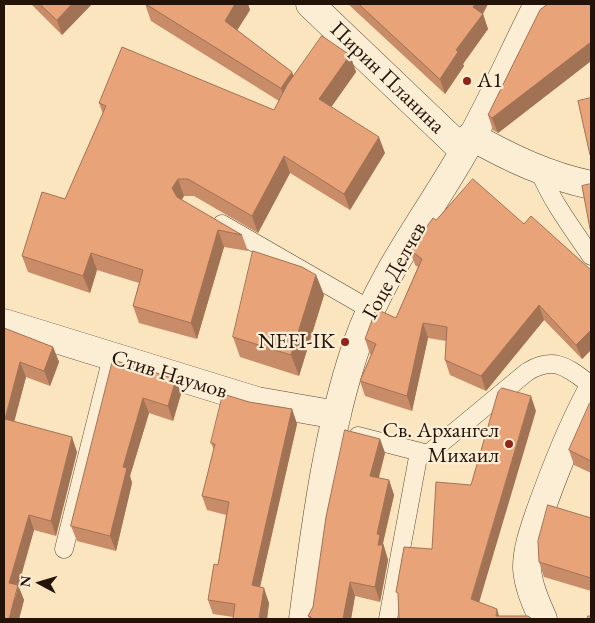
<!DOCTYPE html>
<meta charset="utf-8">
<style>
body{margin:0}
#map{position:relative;width:595px;height:623px;overflow:hidden;background:#fae5bf;font-family:"EB Garamond",serif}
canvas{display:block}
.frame{position:absolute;inset:0;border:5px solid #241308;pointer-events:none}
.north{position:absolute;left:15px;top:558px;width:50px;height:50px;-webkit-text-stroke:4px #fceed5;paint-order:stroke;rotate:276deg;font-size:14px;font-weight:700;line-height:20px;text-align:center;color:#241308}
.north::after{content:'';display:block;margin:auto;width:18px;height:22px;background:#241308;clip-path:polygon(50% 0,100% 100%,50% 72%,0 100%)}
</style>
<div id="map">
<canvas width="595" height="623"></canvas>
<div class="frame"></div>
<div class="north">N</div>
</div>
<script>
const ctx = document.querySelector('canvas').getContext('2d');
ctx.lineJoin = 'round';
function stroke(path, color, width, dash) { ctx.strokeStyle = color; ctx.lineWidth = width; ctx.lineCap = dash ? 'butt' : 'round'; ctx.setLineDash(dash || []); ctx.stroke(path); }
function paint(path, color) { ctx.fillStyle = color; ctx.fill(path, 'evenodd'); }
function drawText(font, color, halo, rows, align = 'center') {
  ctx.font = font + ' "EB Garamond",serif'; ctx.lineWidth = 4.5; ctx.setLineDash([]); ctx.textBaseline = 'middle'; ctx.strokeStyle = halo; ctx.fillStyle = color; for (const [text, x, y, turn = 0] of rows) {
    ctx.save(); ctx.translate(x, y); ctx.rotate((+turn || 0) * Math.PI / 180); ctx.textAlign = isNaN(turn) ? turn : align; if (halo) ctx.strokeText(text, 0, 0); ctx.fillText(text, 0, 0); ctx.restore();
  }
}
const lane = new Path2D(`
 M539 170C552 202 572 228 591 256
 M222 224 371 310
 M358 436 428 454 527 372C555 355 568 368 591 385
 M64 549 112 357
 M388 619 419 452`);
const street = new Path2D(`
 M310 4 464 151
 M471 136C510 158 548 176 591 185
 M4 323 257 401 337 415
 M303 619C315 529 327 431 357 344 381 274 427 216 463 153 491 105 513 53 538 4
 M543 619C536 603 528 586 527 568 527 548 534 530 540 512 555 470 570 431 591 392`);
const wall = new Path2D(`
 M31 4H92L62 35Z
 M145 4H248L250 10 237 30 292 72 293 76 350 55 356 72 331 107 385 153 350 210 290 173 258 233 194 196H184L182 200 242 235 248 251 224 247 197 339 139 323 133 306 139 283 97 270 90 293 28 272 22 256 65 199 103 114 99 103 274 110 279 101 151 21Z
 M348 4H488L483 14 488 29 463 64 464 66 445 94Z
 M591 4V61L498 133 493 130 488 115Z
 M436 220 524 224 591 270V350L582 359 544 320 486 391 450 375 445 360 446 341 428 338 412 411 365 396 360 381 371 355 370 354 365 339 396 318 418 267 415 265 410 250Z
 M316 275 324 295 299 376 240 357 233 337Z
 M4 328 53 347 59 362 50 386 26 377 14 421 77 452 56 536 34 530 18 585 24 600 19 619Z
 M113 360 181 394 173 421 149 413 130 476 132 483 116 551 77 541 71 526Z
 M249 402 292 409 297 424 260 587 269 603 267 619H233V617L213 614 208 600 218 565 226 515 207 510 202 496 214 450 211 443Z
 M591 403V473L574 465 569 450Z
 M380 439 385 453 379 478 389 480 394 495 383 543 388 560 380 602 355 596 351 619H309L308 616 313 607Z
 M591 518V591L544 577 539 562Z`);
const shadedWall = new Path2D(`
 M72 4H92L62 35 57 20Z
 M235 4H248L250 10 231 40 225 21Z
 M475 4H488L482 15 483 14 488 29 463 64 464 66 445 94 440 79 456 50Z
 M591 42V61L498 133 492 118Z
 M350 55 356 72 325 116 319 99Z
 M292 72 298 90 287 106 281 88Z
 M379 137 385 153 350 210 344 194Z
 M284 156 290 173 258 233 252 216Z
 M178 179 184 196 178 205 172 188Z
 M218 230 224 247 197 339 191 323Z
 M91 253 97 270 90 293 83 276Z
 M316 275 324 295 299 376 291 355Z
 M539 305 544 320 486 391 481 376Z
 M423 323 428 338 412 411 407 396Z
 M591 330V350L582 359 576 345Z
 M53 347 59 362 50 386 44 371Z
 M20 362 26 377 11 434 5 419Z
 M176 379 181 394 173 421 168 406Z
 M531 396 536 411 476 613 471 599Z
 M143 398 149 413 130 476 132 483 116 551 110 536 123 467Z
 M292 409 297 424 257 600 252 585Z
 M72 437 77 452 56 536 51 521Z
 M380 439 385 453 375 490 370 476Z
 M389 480 394 495 383 543 388 560 380 602 375 587 378 545 377 534Z
 M29 515 34 530 15 598 9 583Z
 M350 582 355 596 351 619H343Z
 M18 585 24 600 19 619H9Z
 M264 588 269 603 267 619H259Z
 M497 609 500 619 496 616Z`);
const building = new Path2D(`
 M40 4H72L57 20Z
 M146 4H235L225 21 292 72 281 88Z
 M359 4H475L473 7 483 14 456 50 458 52 440 79Z
 M548 4H591V42L492 118 488 115 540 10Z
 M322 36 350 55 319 99 379 137 344 194 284 156 252 216 188 179H178L172 188 177 197 242 235 218 230 191 323 133 306 143 270 91 253 83 276 22 256 42 192 65 199 106 106 99 103 122 47 274 110 287 85Z
 M591 98V156L590 155 578 101Z
 M473 179 524 224 531 216 591 270V330L576 345 539 305 481 376 445 360 447 327 423 323 407 396 360 381 376 344 365 339 376 309 396 318 422 259 410 250 433 218 436 220Z
 M591 184V231L590 229 582 186Z
 M253 251 302 267 316 275 291 355 233 337Z
 M4 328 53 347 44 371 20 362 5 419 72 437 51 521 29 515 9 583 18 585 9 619H4Z
 M113 360 176 379 168 406 143 398 123 467 127 468 110 536 71 526Z
 M502 388 531 396 471 599 497 609 496 616H528L532 619H399L398 593 396 592 404 547 432 549 436 482 471 485 498 392Z
 M223 394 249 402 292 409 252 585 264 588 259 619H233L235 604 208 600 214 564 218 565 229 502 202 496 215 444 211 443Z
 M590 403H591V461L569 450Z
 M345 430 380 439 370 476 389 480 377 534 380 535 378 545H383L375 587 350 582 343 619H311V617L308 616 313 607 326 517Z
 M548 505 591 518V578L539 562 538 541Z
 M588 616H591V619H588Z`);
const markers = [
 [467,81,5,"#8f2418"],
 [345,342,5,"#8f2418"],
 [509,444,5,"#8f2418"]
];
const streetNames = [
 ["Пирин Планина",387,78,44],
 ["Гоце Делчев",395,271,-61],
 ["Стив Наумов",169,375,17]
];
const poiNames = [
 ["A1",477,81,"left"],
 ["NEFI-IK",335,342],
 ["Св. Архангел",499,431],
 ["Михаил",499,456]
];
stroke(lane, '#5a4836', 19);
stroke(street, '#5a4836', 29);
stroke(lane, '#fceed5', 18);
stroke(street, '#fceed5', 28);
paint(wall, '#c88c68');
paint(shadedWall, '#a27255');
paint(building, '#e8a379');
stroke(building, '#a27255', 1);
for (const [x, y, r, color] of markers) { const dot = new Path2D(); dot.arc(x, y, r, 0, 2 * Math.PI); ctx.fillStyle = color; ctx.fill(dot); stroke(dot, '#fceed5', 2); }
drawText('22px', '#241308', '#fceed5', streetNames);
drawText('22px', '#241308', '#fceed5', poiNames, 'right');
</script>
